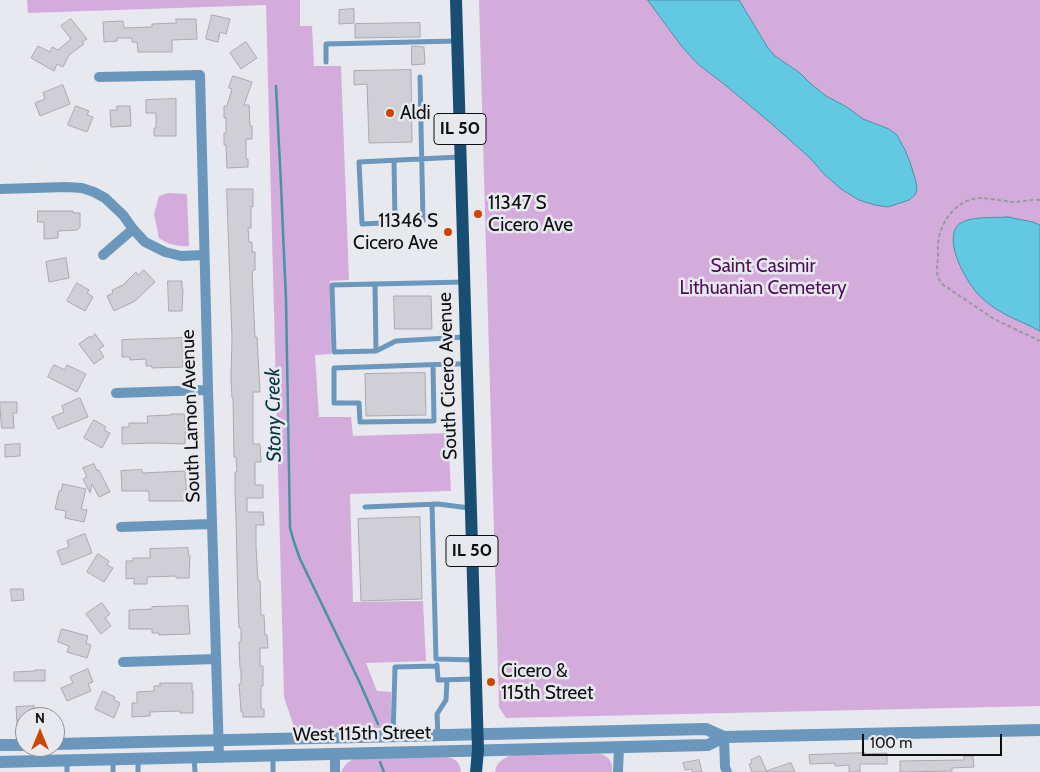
<!DOCTYPE html>
<style>
body{margin:0}
#map{position:relative;width:1040px;height:772px;overflow:hidden;background:#e7e9ef;font-family:Cabin,sans-serif}
canvas{display:block}
.north{position:absolute;left:15px;top:707px;width:50px;height:50px;box-sizing:border-box;background:#e7e9ef;border:1px solid #909196;border-radius:50%;rotate:0deg;font-size:14px;font-weight:700;line-height:20px;text-align:center;color:#0d0e10}
.north::after{content:'';display:block;margin:auto;width:18px;height:22px;background:#cb4500;clip-path:polygon(50% 0,100% 100%,50% 72%,0 100%)}
.scale{position:absolute;left:862px;top:734px;width:140px;height:22px;box-sizing:border-box;border:2px solid #0d0e10;border-top:0;padding-left:6px;font-size:15px;line-height:18px;white-space:nowrap;color:#0d0e10;-webkit-text-stroke:4px #e7e9ef;paint-order:stroke}
</style>
<div id="map">
<canvas width="1040" height="772"></canvas>
<div class="north">N</div>
<div class="scale">100 m</div>
</div>
<script>
const ctx = document.querySelector('canvas').getContext('2d');
ctx.lineJoin = 'round';
function paint(path, color) { ctx.fillStyle = color; ctx.fill(path, 'evenodd'); }
function stroke(path, color, width, dash) { ctx.strokeStyle = color; ctx.lineWidth = width; ctx.lineCap = dash ? 'butt' : 'round'; ctx.setLineDash(dash || []); ctx.stroke(path); }
function drawText(font, color, halo, rows, align = 'center') {
  ctx.font = font + ' Cabin,sans-serif'; ctx.lineWidth = 5; ctx.setLineDash([]); ctx.textBaseline = 'middle'; ctx.strokeStyle = halo; ctx.fillStyle = color; for (const [text, x, y, turn = 0] of rows) {
    ctx.save(); ctx.translate(x, y); ctx.rotate((+turn || 0) * Math.PI / 180); ctx.textAlign = isNaN(turn) ? turn : align; if (halo) ctx.strokeText(text, 0, 0); ctx.fillText(text, 0, 0); ctx.restore();
  }
}
const green = new Path2D(`
 M27 0H300V26H312L314 66H341L349 280 330 281 331 354 315 355 319 417H351L353 436 448 433 451 491 350 494 353 602 423 601 426 661 366 663 377 691 391 692V725L385 728 295 730 284 697 266 5 28 13Z
 M479 0H1040V706L506 718 499 707Z
 M168 193 187 194 189 246C179 247 167 244 159 238L154 214 159 196Z
 M601 754C610 757 613 763 612 772H495C496 762 504 758 512 755Z
 M447 757C456 759 460 762 461 772H341C345 765 347 761 355 759Z`);
const water = new Path2D(`
 M648 0H739L768 48 775 56 800 73 811 84 826 96 847 107 863 119 889 129 897 135 905 150 910 162 916 182 917 190 915 195 909 200 888 207 875 205 859 200 841 189 824 174 810 158 773 125 724 84 699 65 683 48Z
 M1008 217 1033 222 1040 225V331C1021 321 999 314 983 299 969 288 941 240 959 224 969 216 995 218 1008 217Z`);
const stream = new Path2D(`
 M276 86 281 185 286 300 290 528 294 542 300 559 359 681 378 724
 M380 762 384 772`);
const building = new Path2D(`
 M354 9V23L339 24V10Z
 M212 15 230 19 226 34 220 32 218 42 206 39Z
 M71 19 87 39 82 42 84 44 69 55 63 67 57 64 54 71 31 58 38 46 50 52 52 47 58 50 71 39 61 26Z
 M176 19H196L197 39 172 40V52H138L137 42H132V38H117V41L104 42 103 22 123 21 124 28 152 27V24L176 23Z
 M420 23V37L355 38V24Z
 M246 42 257 58 241 69 230 53Z
 M412 46 424 47 425 64 412 65Z
 M411 70 412 142 369 143 367 84 354 85V71Z
 M233 76 252 82 244 105H249L250 126H252V139H246V159H248V167L227 168 226 145H224V133H226V118H224V106H227L232 89 229 88Z
 M63 85 70 104 40 116 35 103 45 99 43 93Z
 M176 99V136H154V128H156V113H146V100Z
 M76 106 89 111 87 115 93 117 87 132 68 125Z
 M117 106H130L131 126 111 127 110 110H117Z
 M227 189H253V207L251 206V228H248L249 242H252V252H255V270L252 271 254 316 255 337H257L260 392H253V444H260L261 462H255V485H263V498H247V512H263L264 525H256V547L258 581H260L261 615H264L265 635H267L268 648H260V666H263V686H261V709H264V717H243V712H241L240 697 239 684H241V669H240L239 642H241V628H239L238 605 236 519 235 492V472H237L236 457H234L233 398H232L231 377 232 338Z
 M38 211H73V213H80V227L77 230 58 231V238L44 239V222H38Z
 M66 258 69 278 49 282 46 262Z
 M144 270 155 282 135 301 114 311 107 296 113 293 112 290 123 285 136 272 138 275Z
 M168 281H182V289H183L182 311H169Z
 M77 283 89 290 87 293 93 297 85 311 67 301Z
 M394 296H431L432 329H395Z
 M95 334 104 346 99 349 104 357 94 364 79 344 90 336 91 338Z
 M182 338V348H183V367L152 368V366H146V359L130 360V357H122V340Z
 M54 365 65 370 67 365 86 374 77 392 48 377Z
 M425 373 426 415 366 416 365 374Z
 M80 398 88 417 58 429 52 417 64 412 62 406Z
 M0 402H17V413H13L14 428H2Z
 M171 414H184L185 422H186L185 444 154 443 122 444V427H129V423H148L147 416 171 415Z
 M94 420 106 427 104 430 110 433 102 448 84 438Z
 M20 444V456L5 457V445Z
 M94 464 97 471 99 470 110 492 99 497 92 484 90 493 83 479 87 477 83 468Z
 M142 470V473L185 471V479H186V501H149V491H122L121 471Z
 M63 484 86 489 81 509 87 510 84 522 65 518 66 511 55 509 59 491H61Z
 M420 517 422 599 361 601 358 519Z
 M85 534 92 553 62 565 57 551 69 547 67 541Z
 M188 548 189 556H190L189 578H176V576L147 577V584H134V578L126 579V561H133V558H150V549Z
 M98 554 109 561 107 565 113 568 104 582 87 572Z
 M11 589H23L24 600 12 601Z
 M102 603 110 614 105 618 111 626 101 634 86 614Z
 M188 606 190 634 159 635V633H152V629H129V610L152 609V607Z
 M62 629 88 636 86 643 91 645 87 658 67 652 69 646 58 642Z
 M88 669 93 682 88 684 91 691 67 701 61 688 73 683 70 677Z
 M35 670H45V681H14V672L35 671Z
 M160 683H192V691H193V713H180V711L150 712V716L132 717V703H137V692L154 691V686H160Z
 M103 691 115 697 114 700 120 703 114 718 95 709Z
 M34 706V717H25V725H17L16 707Z
 M865 753V754L887 753V764H860V772H849V765L835 766V763L810 764 809 755Z
 M760 756 767 772H752L749 764 752 763 751 760Z
 M964 756H973L974 767 952 768V771L900 772V761L964 760Z
 M699 760 702 772H692V769L685 770 683 763Z
 M791 763 795 772H768L767 771Z`);
const path = new Path2D(`
 M1040 200C1031 199 1022 202 1013 202 1002 201 990 198 979 198 953 200 936 228 938 251 939 265 933 272 942 284L994 319 1040 341`);
const service = new Path2D(`
 M326 62V44L457 41
 M420 77 423 221 362 224 359 162 460 157
 M394 160 395 222
 M464 282 332 285 334 352 376 351 396 341 465 337
 M375 284 376 351
 M433 365 434 421 360 422 359 403H334V368L451 364H467
 M432 504 436 659 475 660
 M365 507 438 504 469 508
 M437 665 438 680 474 679
 M438 735 437 714 446 700 447 680
 M393 736 395 667 437 666
 M273 755V772
 M194 757 195 772
 M138 759V772
 M113 760V772
 M67 761V772`);
const minor = new Path2D(`
 M99 77 200 75 208 390 219 756
 M0 189 66 187 82 188 94 192 105 198 123 215 133 229 145 242 165 252 181 256 204 255
 M103 255 133 229
 M116 393 208 390
 M121 527 211 524
 M123 662 216 659
 M724 737 725 767 727 772
 M335 753V772
 M618 772 619 747`);
const tertiary = new Path2D(`
 M55 744 706 729 724 737
 M0 745H25
 M0 762 708 745 724 737 1040 730`);
const primary = new Path2D(`
 M456 0 478 750 476 772`);
const markers = [
 [390,113,5,"#cb4500"],
 [478,214,5,"#cb4500"],
 [448,232,5,"#cb4500"],
 [491,682,5,"#cb4500"]
];
const shields = [
 [460,129,52],
 [472,551,52]
];
const shieldNames = [
 ["IL 50",460,129],
 ["IL 50",472,551]
];
const poiNames = [
 ["Aldi",400,113],
 ["11347 S",488,203],
 ["Cicero Ave",488,225],
 ["11346 S",438,221,"right"],
 ["Cicero Ave",438,243,"right"],
 ["Cicero &",501,671],
 ["115th Street",501,693]
];
const parkNames = [
 ["Saint Casimir",763,266],
 ["Lithuanian Cemetery",763,288]
];
const streetNames = [
 ["South Cicero Avenue",448,376,-92],
 ["South Lamon Avenue",191,416,-92],
 ["West 115th Street",362,734,-1]
];
const waterNames = [
 ["Stony Creek",274,415,-91]
];
paint(green, '#d4acdb');
paint(water, '#63c9e3');
stroke(water, '#4991a4', 1);
stroke(stream, '#4991a4', 2.5);
paint(building, '#d1cfd6');
stroke(building, '#aaa9af', 1);
stroke(path, '#97999e', 2, [4, 2.5]);
stroke(service, '#6a97bb', 5);
stroke(minor, '#6a97bb', 10);
stroke(tertiary, '#6a97bb', 12);
stroke(primary, '#194e73', 12);
for (const [x, y, r, color] of markers) { const dot = new Path2D(); dot.arc(x, y, r, 0, 2 * Math.PI); ctx.fillStyle = color; ctx.fill(dot); stroke(dot, '#e7e9ef', 2); }
for (const [x, y, w] of shields) { const box = new Path2D(); box.roundRect(x - w / 2, y - 15.5, w, 31, 4); ctx.fillStyle = '#e7e9ef'; ctx.fill(box); stroke(box, '#0d0e10', 1); }
drawText('bold 18px', '#0d0e10', null, shieldNames);
drawText('19px', '#0d0e10', '#e7e9ef', poiNames, 'left');
drawText('19px', '#4f0f59', '#e7e9ef', parkNames);
drawText('19px', '#0d0e10', '#e7e9ef', streetNames);
drawText('italic 20px', '#043641', '#e7e9ef', waterNames);
</script>
